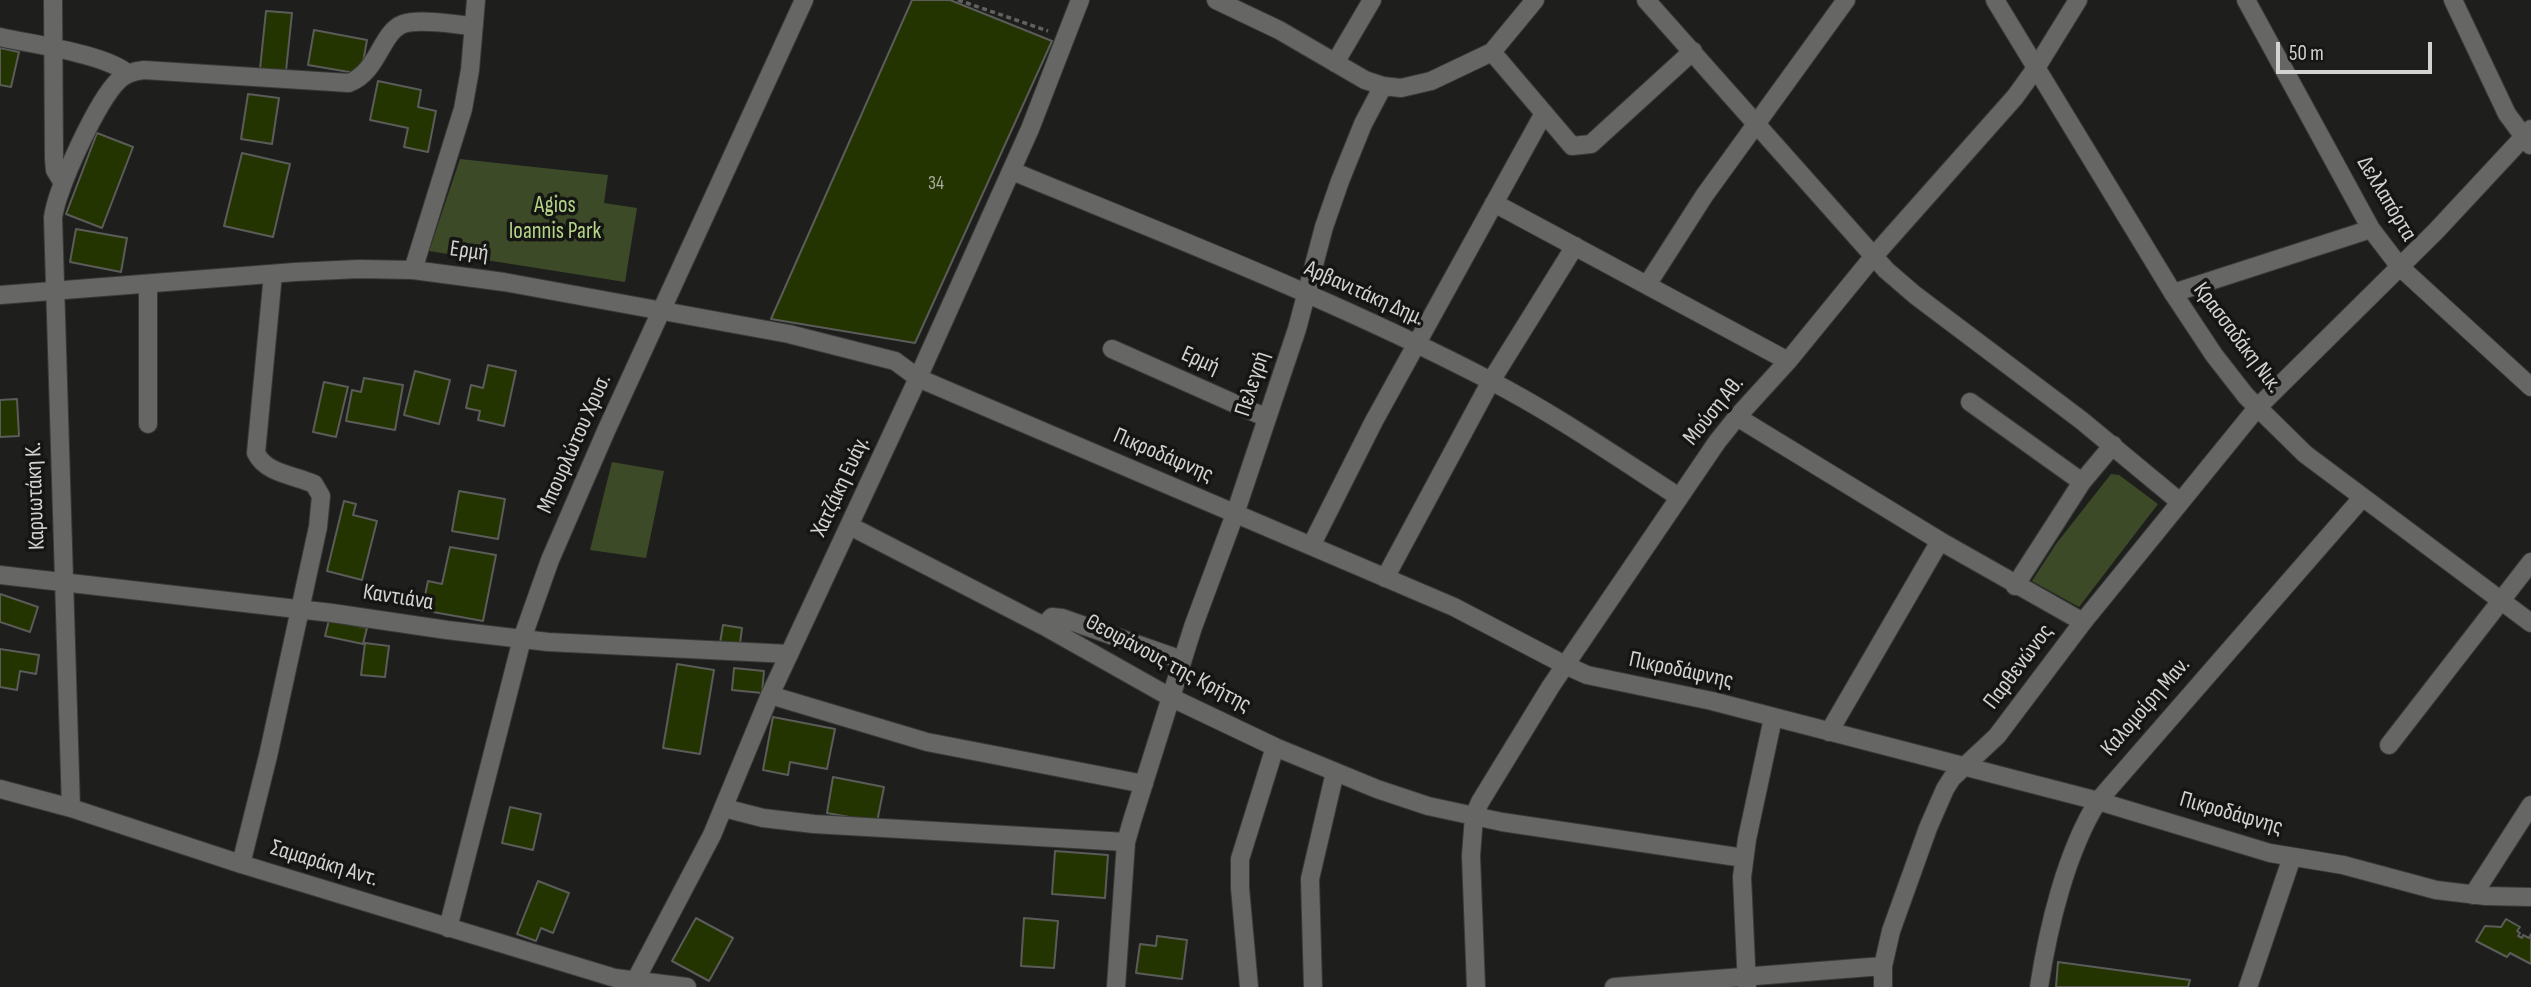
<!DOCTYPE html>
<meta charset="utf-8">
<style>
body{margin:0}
#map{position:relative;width:2531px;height:987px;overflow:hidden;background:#1e1f1d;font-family:"Sofia Sans Condensed",sans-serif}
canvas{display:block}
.scale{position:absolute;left:2276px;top:42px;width:156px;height:32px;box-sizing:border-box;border:4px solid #d3d4d2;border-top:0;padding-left:9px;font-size:21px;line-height:24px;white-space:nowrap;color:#d3d4d2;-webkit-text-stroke:5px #151614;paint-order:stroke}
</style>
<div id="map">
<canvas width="2531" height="987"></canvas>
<div class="scale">50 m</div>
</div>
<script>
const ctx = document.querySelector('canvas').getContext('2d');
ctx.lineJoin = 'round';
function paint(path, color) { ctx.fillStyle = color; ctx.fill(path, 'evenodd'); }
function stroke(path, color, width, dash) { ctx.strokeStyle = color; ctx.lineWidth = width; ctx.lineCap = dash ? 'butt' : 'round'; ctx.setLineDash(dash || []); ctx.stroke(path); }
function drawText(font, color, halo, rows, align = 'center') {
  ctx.font = font + ' "Sofia Sans Condensed",sans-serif'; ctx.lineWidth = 7; ctx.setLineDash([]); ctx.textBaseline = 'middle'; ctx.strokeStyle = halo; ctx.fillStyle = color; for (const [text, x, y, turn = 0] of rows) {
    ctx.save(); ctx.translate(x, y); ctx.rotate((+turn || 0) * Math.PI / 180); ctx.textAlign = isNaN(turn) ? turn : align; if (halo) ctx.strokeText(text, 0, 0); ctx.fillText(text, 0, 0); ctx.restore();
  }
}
const green = new Path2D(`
 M460 159 608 175 604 203 637 208 625 282 429 251Z
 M612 462 664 471 646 558 590 550Z
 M2111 474 2119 475 2158 504 2079 607 2032 581 2056 544Z`);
const building = new Path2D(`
 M912 0H950L1052 41 915 343 771 319Z
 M266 11 292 13 286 71 260 69Z
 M314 30 367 40 361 74 308 65Z
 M0 48 19 52 11 87 0 85Z
 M378 81 421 90 418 107 436 111 428 152 404 147 408 128 370 120Z
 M248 94 279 98 272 144 241 139Z
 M97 133 133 147 102 228 66 214Z
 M242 153 290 164 273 237 224 226Z
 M76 229 127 238 121 272 70 262Z
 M488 365 516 371 504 426 478 420 480 411 466 408 471 385 483 388Z
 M415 371 450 380 439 424 404 415Z
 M364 378 403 385 395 430 346 421 352 390 361 392Z
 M324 382 348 387 336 437 313 432Z
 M17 399 19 436 0 437V400Z
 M459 491 505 499 498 539 452 531Z
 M344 501 356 504 353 515 377 521 362 580 327 571Z
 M450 547 496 555 483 621 422 610 428 581 442 584Z
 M0 594 38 607 30 632 0 622Z
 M329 620 367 628 363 644 325 636Z
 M723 625 742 628 739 651 719 649Z
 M365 643 389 646 385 677 361 675Z
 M0 649 39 655 36 674 20 671 17 690 0 687Z
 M677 664 714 670 700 754 663 748Z
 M734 668 764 671 762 693 732 690Z
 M773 717 835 729 827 769 790 762 788 775 763 770Z
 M833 777 884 787 877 822 827 813Z
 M510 807 541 814 533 850 502 843Z
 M1055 851 1108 855 1105 898 1052 894Z
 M538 881 569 893 553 933 541 928 536 941 517 934Z
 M696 918 733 938 709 981 672 961Z
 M1024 918 1058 921 1054 968 1021 966Z
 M2506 919 2520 927 2517 931 2520 933 2518 936 2522 938 2523 935 2529 938 2531 934V964L2510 953 2507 957 2476 941 2485 926 2501 927Z
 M1157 936 1187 940 1182 979 1136 973 1140 944 1156 946Z
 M2058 962 2190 980 2188 987H2056Z`);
const path = new Path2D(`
 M958 0 1048 31`);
const minor = new Path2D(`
 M53 0 54 159 55 170 63 183
 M1216 0 1279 30 1365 80 1383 86 1401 88 1431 81 1492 52 1535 0
 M1646 0 1886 270 1915 295 2081 420 2180 502
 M2246 0 2371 229 2400 267 2531 387
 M2453 0 2507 114 2530 145
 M0 37C30 44 107 54 128 74
 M1492 52 1572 146 1591 144 1693 51
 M1335 63 1372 0
 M1012 171C1172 237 1335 300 1489 380 1555 414 1617 457 1679 497
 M1494 203 1788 361
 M413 270 463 109 470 70 476 0
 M1647 285 1704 196 1846 0
 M2173 293 2371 229
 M1112 349 1267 418
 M918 378 1454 607 1565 665 1587 675 1712 701 2098 801 2270 853 2343 865 2436 890 2486 896 2531 897
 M1970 402 2082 482
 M1737 417 1940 541 2083 622
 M148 424V284
 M850 526 1044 626 1170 697 1275 747 1377 789 1428 806 1502 822 1744 858
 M1311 546 1374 421 1544 113
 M0 575 332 613 447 630 548 642 789 654
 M1385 578 1491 381 1575 246
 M2015 586 2082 482 2113 445
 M1044 626 1052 617 1062 618 1182 660
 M770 695 927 742 1144 784
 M1829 732 1940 541
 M2389 745 2531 562
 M0 789 71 808 241 864 615 978 687 987
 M71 808 53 218C56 190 98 99 119 80 126 73 134 71 144 70L349 83C379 71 381 32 403 24 420 18 456 25 474 26
 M724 808 763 818 814 824 1126 842
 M241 864 268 756 318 527 321 496 314 484C295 475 266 474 256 453L273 274
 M2473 895 2531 805
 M448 928 522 639 550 560 606 431 804 0
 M1116 987 1126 842 1132 821 1193 627 1235 514 1297 329 1324 227 1340 181 1363 124 1383 86
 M1249 987 1240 888V859L1275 747
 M1313 987 1310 879 1335 772
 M1476 987 1471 856 1474 816 1480 802 1551 686 1717 442 1737 417 1788 361 1873 257 2015 97 2036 68 2078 0
 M1614 987 1883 966
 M1747 987 1742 877 1747 839 1773 718
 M1883 987V966L1891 931 1928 828 1945 789 1952 778 1997 736 2083 622 2257 408 2436 231 2531 129
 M2039 987C2048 928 2066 852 2098 801L2362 498
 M2248 987 2292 857`);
const tertiary = new Path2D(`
 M1995 0 2173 293 2214 355 2246 396 2305 454 2531 623
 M0 295 295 272 359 269 413 270 504 282 789 334 895 361 918 378
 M632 987 712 835 770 695 918 378 1030 129 1080 0`);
const numberNames = [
 ["34",936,184]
];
const streetNames = [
 ["Δελλαπόρτα",2386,199,59],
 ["Ερμή",469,252,8],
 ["Αρβανιτάκη Δημ.",1364,294,24],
 ["Κρασσαδάκη Νικ.",2237,338,53],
 ["Ερμή",1200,361,24],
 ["Πελεγρή",1253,384,-72],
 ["Μούση Αθ.",1714,411,-51],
 ["Μπουρλώτου Χρυσ.",575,444,-66],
 ["Πικροδάφνης",1163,456,23],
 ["Χατζάκη Ευάγ.",841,487,-65],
 ["Καρυωτάκη Κ.",36,496,-92],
 ["Καντιάνα",398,598,9],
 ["Θεοφάνους της Κρήτης",1168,664,28],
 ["Παρθενώνος",2019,667,-53],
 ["Πικροδάφνης",1681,671,12],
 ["Καλομοίρη Μαν.",2146,707,-49],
 ["Πικροδάφνης",2231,814,16],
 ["Σαμαράκη Αντ.",324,864,17]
];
const parkNames = [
 ["Agios",555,206],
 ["Ioannis Park",555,232]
];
paint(green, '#3d4a28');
paint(building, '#233400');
stroke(building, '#5b5c59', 2);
stroke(minor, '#393a38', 20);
stroke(tertiary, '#393a38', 20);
stroke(path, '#626361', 3.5, [5, 3.5]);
stroke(minor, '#666765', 18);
stroke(tertiary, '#666765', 18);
drawText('19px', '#a7ac9e', null, numberNames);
drawText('23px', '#d3d4d2', '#151614', streetNames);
drawText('23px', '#b5d486', '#151614', parkNames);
</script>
